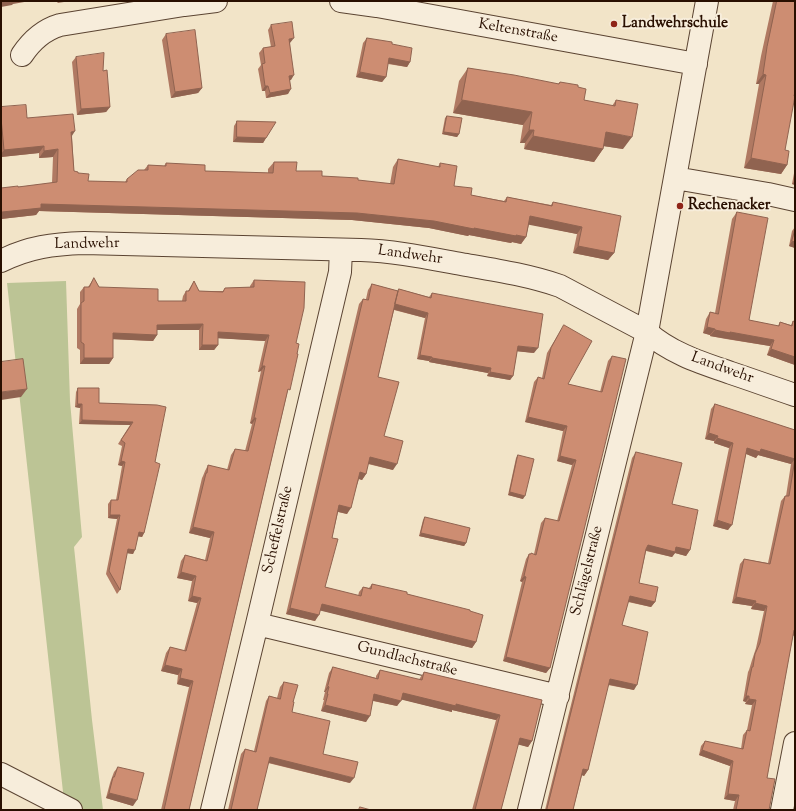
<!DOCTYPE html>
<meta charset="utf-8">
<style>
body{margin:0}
#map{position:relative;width:796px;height:811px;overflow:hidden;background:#f2e4c8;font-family:"Sorts Mill Goudy",serif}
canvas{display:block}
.frame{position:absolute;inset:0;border:2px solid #290f00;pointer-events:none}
</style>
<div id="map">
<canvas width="796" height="811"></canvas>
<div class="frame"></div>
</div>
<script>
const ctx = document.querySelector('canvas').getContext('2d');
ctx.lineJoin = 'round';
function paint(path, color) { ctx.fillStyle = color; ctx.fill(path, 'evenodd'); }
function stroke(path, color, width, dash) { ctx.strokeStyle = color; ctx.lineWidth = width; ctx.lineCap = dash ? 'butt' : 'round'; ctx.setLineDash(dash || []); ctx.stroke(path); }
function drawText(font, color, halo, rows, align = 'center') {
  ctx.font = font + ' "Sorts Mill Goudy",serif'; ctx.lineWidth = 4; ctx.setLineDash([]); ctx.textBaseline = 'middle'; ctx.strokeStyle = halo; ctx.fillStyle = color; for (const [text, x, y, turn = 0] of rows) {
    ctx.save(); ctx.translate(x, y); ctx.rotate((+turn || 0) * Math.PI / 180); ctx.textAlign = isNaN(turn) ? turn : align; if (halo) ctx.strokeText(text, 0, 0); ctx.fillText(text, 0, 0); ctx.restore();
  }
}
const green = new Path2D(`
 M66 281 70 401 82 537 74 547 92 720 103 810H65L7 283Z`);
const minor = new Path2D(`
 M341 1 377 6 696 64
 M22 55C32 40 43 30 60 25L184 5 216 1
 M675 178 768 194 795 200
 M1 261C29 247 53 244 84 243L361 250C395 251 428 258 461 264 495 270 528 275 560 286L647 332C670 353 702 363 731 373 752 380 774 388 795 395
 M257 624 558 696
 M1 774 71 810
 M212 810 257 624 340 272 341 250
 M529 810 647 332 707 1
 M782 810 795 743`);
const wall = new Path2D(`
 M773 1H795L785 150 787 165 781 174 744 168 759 84H756L761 56Z
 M271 25 290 43 291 80H290L288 94 266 98 265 91H262L258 69 261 65 259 53 263 48 271 47 268 30Z
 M166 34 202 88 198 93 171 98 162 40Z
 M367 38 392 44 410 62 407 67 388 64 386 77 382 82 356 77 363 43Z
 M76 57 103 71 110 107 106 112 77 115 72 62Z
 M468 68 558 84 560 82 578 87 584 100 612 106 616 100 623 149 603 146V149L594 162 524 149 525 143H520L523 125 453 113 459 81Z
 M1 107 72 136 74 171 88 181 125 182 127 179 144 170 148 165 164 166 166 163 205 171 268 173V169L274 162 296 171 322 176 390 184 393 167 398 159 438 167 440 163 454 186 471 195 504 201 507 197 551 205 553 202 614 253 608 260 573 253 577 234 529 224 526 237 521 244 512 242 511 243 469 235 468 236 429 228 352 220 39 211 36 215 1 219V188L18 187 52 183 53 157 39 158V153L1 157Z
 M447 116 459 134 457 137 442 134 445 118Z
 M237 121 266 138 263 143 233 142 234 126Z
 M795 168V185L792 184Z
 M737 212 749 320 778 326 780 322 791 325 793 321 795 322V365L767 355 770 346 726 339 710 336V335L703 333 706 319 710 312 715 313 732 219Z
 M795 227V248L789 246 792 231Z
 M94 278 99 287 158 301H182L183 296 186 291H188L194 281 199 291H223L225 288 250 287V286L254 280 296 343 287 394 189 810H161L189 687 177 684 178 675 161 671 166 653 170 647 184 651 197 603 188 601 192 581 177 578 181 561 185 555 205 560 210 538 189 533 202 478 203 476 205 471 208 465 227 470 231 455 235 449 245 451 252 424 250 423 261 371 258 372 265 341 218 338V345L214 350H199V330H157V335L153 341 113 339V358L109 364H80V350L77 348V309L80 304V292L84 287H88Z
 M372 284 398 291 399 289 429 297 432 293 534 353 517 351 513 376 510 380 487 376 488 373 429 362V361L417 359 425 318 394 310 378 377 384 436 393 470 368 464 366 474 362 480 359 479 347 514 338 512 332 538 325 587 358 596 359 592 363 587 369 588 372 584 407 594 470 611 476 642 472 648 320 610 315 621 286 614 359 304 363 299H366L368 290Z
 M564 325 568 384 600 392 608 361 612 356 550 668 546 673 503 661 522 582 520 581 526 559 529 554H534L541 523 545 518 557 521 572 465 557 461 563 431 525 422 534 382 538 377 542 378 547 353Z
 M78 388 99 403 157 405 155 462 144 533 142 537 138 536 133 554 127 553 120 590 117 594 106 574 117 519 108 518V504L111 500H116L122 466 118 465 122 446 118 444 130 425 79 424 80 408 75 407 76 392Z
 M715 404 795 430V636L793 635 767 778 769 810H733L735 801 724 799 730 766 699 755 701 746 705 741 741 749 743 735 747 730 752 705 745 704 746 702 743 701 748 672 749 670 752 660 756 648 764 611 751 609 752 606 732 603 740 564 744 559 768 563 781 501 785 496H786L791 464 758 455 756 458 746 454 728 530 713 526 729 448 714 443V441L705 439 711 409Z
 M636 452 672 504 690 550 686 556 675 553 672 557 646 551 639 583 655 602 651 607 628 602 622 625 634 690 608 685 588 770 584 776 582 775 573 810H545L632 458Z
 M518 455 523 499 508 495 516 458Z
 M425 517 466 543 464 546 419 536 423 520Z
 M333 667 376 678V676L380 670 419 680 420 678 424 672 542 700 532 741 528 747 518 744 501 810H472L496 720 452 710V712L401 699 397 706 373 701 366 722 321 711 324 700H323L325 692H324L329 673Z
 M284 682 293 702 292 712 323 754 350 783 268 763 257 810H228L241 754 245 749 254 751 266 701 269 696 277 698 280 687Z
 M118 767 133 806 106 798 110 783 111 780 114 772Z`);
const shadedWall = new Path2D(`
 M1 1H30L13 4 12 5 1 7Z
 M59 1H71L57 3Z
 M294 38 290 43 285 44 289 39Z
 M389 58 410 62 407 67 386 63Z
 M360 72 386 77 382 82 356 77Z
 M763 74 766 75 759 84H756Z
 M294 75 291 80 286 81 289 76Z
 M265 86H268L265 91H262Z
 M202 88 198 93 171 98 175 92Z
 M291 89 288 94 266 98 270 93Z
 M462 100 532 112 523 125 453 113Z
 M110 107 106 112 77 115 81 109Z
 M529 130H534L525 143H520Z
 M75 131 70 139 71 132Z
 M444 132 459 134 457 137 442 134Z
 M606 132 632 137 623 149 597 145Z
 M533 136 603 149 594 162 524 149Z
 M237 137 266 138 263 143 233 142Z
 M44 146 39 153 1 157V154L4 150Z
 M58 149 53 157 39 158 44 151Z
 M751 158 787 165 781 174 744 168Z
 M794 182H795V185L792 184Z
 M41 204 357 213 434 221 526 237 521 244 512 242 511 243 469 235 468 236 429 228 352 220 39 211 36 215 1 219V213L2 212Z
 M530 216 582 227 577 234 525 224Z
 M792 241 795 242V248L789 246Z
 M578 246 614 253 608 260 573 253Z
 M395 304 428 313 425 318 392 309Z
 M203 324 199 330H153L157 325Z
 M707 327 715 329 710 335 703 333Z
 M715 330 730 332 774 340 770 346 710 336Z
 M218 332 269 335 265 341 214 338Z
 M113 333 157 335 153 341 109 339Z
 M202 345H218L214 350H199Z
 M518 346 538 348 534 353 514 351Z
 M771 349 795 357V365L767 355Z
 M420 355 432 357 429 361 417 359Z
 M84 358H113L109 364H80Z
 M432 358 491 368 488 373 429 362Z
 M262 366H265L261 371 258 372Z
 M490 372 513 376 510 380 487 376Z
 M27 389 21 397 1 400V392Z
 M78 404H82L80 408 75 407Z
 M528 417 567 426 563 431 525 422Z
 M254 418H256L252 424 250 423Z
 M82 420 133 422 130 425 79 424Z
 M709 433 718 436 714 441 705 439Z
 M717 438 733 443 729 448 714 443Z
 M747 448 761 449 795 459 791 464 758 455 756 458 744 453Z
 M560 456 576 460 572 465 557 461Z
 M370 457 397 464 393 470 366 463Z
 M121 461 125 462 122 466 118 465Z
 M360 472 366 474 362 480 356 478Z
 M510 492 525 496 523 499 508 495Z
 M339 505 351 508 347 514 335 511Z
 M110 515H120L117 519 108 518Z
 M717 520 732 525 728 530 713 526Z
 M193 527 214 532 210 538 189 533Z
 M139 532 144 533 142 537 136 536Z
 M421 533 466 543 464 546 419 536Z
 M648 545 676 547 690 550 686 556 675 553 672 557 644 550Z
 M128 549 135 550 133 554 126 553Z
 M181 572 196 576 192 581 177 578Z
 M524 576 526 577 522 582 520 581Z
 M192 596 201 598 197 603 188 601Z
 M630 596 655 602 651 607 626 601Z
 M736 597 756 601 752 606 732 603Z
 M755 603 767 606 764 611 751 609Z
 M322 604 476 642 472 648 318 610Z
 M290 608 319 615 315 621 286 614Z
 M794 630H795V636L791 635Z
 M506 657 550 668 546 673 503 661Z
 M165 665 182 669 178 675 161 671Z
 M180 678 193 681 189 687 177 684Z
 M610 679 637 685 634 690 606 684Z
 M328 686 329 687 325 692H324Z
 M403 693 456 704 500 715 496 720 452 710V712L399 699Z
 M374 694 401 701 397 706 370 700Z
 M746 696H749L746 702 743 701Z
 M749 699 756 700 752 705 745 704Z
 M325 705 370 716 366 722 321 711Z
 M520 738 532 741 528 747 516 744Z
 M702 750 733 761 730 766 699 755Z
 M270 757 354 778 350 783 266 762Z
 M583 769 588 770 584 776 579 774Z
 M109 793 137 800 133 806 106 798Z
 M728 794 739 795 735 801 724 799Z`);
const building = new Path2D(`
 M777 1H795V92L794 96H795L785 150 789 151 787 165 751 158 766 75 763 74 767 47Z
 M292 22 294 38 289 39 294 75 289 76 291 89 270 93 268 86H265L262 64 265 63 263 48 275 46 271 25Z
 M195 30 202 88 175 92 166 34Z
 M367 38 392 42V44L412 48 410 62 389 58 386 77 360 72Z
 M104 53 103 71 107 70 110 107 81 109 76 57Z
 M468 68 514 75 559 84 560 82 578 85V87L586 89 584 100 615 106 616 100 638 104 632 137 606 132 603 149 533 136 534 130H529L532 112 462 100Z
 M26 105 27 118 73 114 75 131 71 132 74 171 78 172V173L89 174 88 181 127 182V179L138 170H148V165L166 166V163L205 165V171L273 173 274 162H297L296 171H322V176L358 178V180L394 184 398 159 440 167V163L457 166 454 186 472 188 471 195 506 202 507 197 552 206 553 202 621 216 614 253 578 246 582 227 530 216 526 237 516 235V236L474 228V229L434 221 357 213 41 204V208L2 212V213H1V188L18 186V187L57 182 58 149 44 151V146L4 150 1 118V107Z
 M447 116 462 118 459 134 444 132Z
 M237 121 276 122 266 138 237 137Z
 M737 212 768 218 749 320 779 326 780 322 792 326 793 321 795 322V357L771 349 774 340 730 332V333L715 330V329L707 327 710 312 718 314Z
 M795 230V242L792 241Z
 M94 278 99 287 158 289V301H186V291H189L194 281 199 291 223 292 225 288 254 287V280L305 282 304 308 296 343 299 344 297 354H298L290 390 288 389 189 810H164L193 681 180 678 182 669 165 665 170 647 186 651 201 598 192 596 196 576 181 572 185 555 207 561 211 546 214 532 193 527 206 473H207L208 465 229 470 235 449 248 451 256 418H254L265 366H262L269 335 218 332V345H202L203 324 157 325V335L113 333V358H84V344L81 342V303L84 301V287H89Z
 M372 284 398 291 378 377 399 382 384 436 403 441 397 464 370 457 366 474 360 472 351 508 339 505 332 538 338 539 325 587 361 596 363 587 371 589 372 584 407 592V594L470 610V611L483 615 476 642 322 604 319 615 290 608 363 299 368 300Z
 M399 289 431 298 432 293 543 314 538 348 518 346 513 376 490 372 491 368 432 358V357L420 355 428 313 395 304Z
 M564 325 592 341 568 384 602 392 612 356 626 359 550 668 506 657 526 577 524 576 529 554H531V553L536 555 545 518 559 521 576 460 560 456 567 426 528 417 538 377 544 379 551 348Z
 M23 359 27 389 1 392V362Z
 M78 388H99V403L157 405 166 407 155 462 160 464 144 533 139 532 135 550 128 549 120 590 109 571 120 515H110L111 500H118L125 462 121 461 125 443 121 440 133 422 82 420V404H78Z
 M715 404 795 430V630H794L767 778 775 779 769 810H736L739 795 728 794 733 761 702 750 705 741 743 749 747 730 750 731 756 700 749 699V696H746L752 667H753L755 654 760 643 767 606 755 603 756 601 736 597 744 559 770 564 785 496H789L795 459 761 449 760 452 747 448 732 525 717 520 733 443 717 438 718 436 709 433Z
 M636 452 682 463 672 504 698 510 690 550 676 547 675 552 648 545 646 549 639 583 658 587 655 602 630 596 622 625 648 632 637 685 610 679 588 770 583 769 573 810H547Z
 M518 455 534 459 525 496 510 492Z
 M425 517 470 528 466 543 421 533Z
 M333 667 378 679 380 670 422 680 424 672 542 700 532 741 520 738 501 810H475L500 715 456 704V706L403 693 401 701 374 694 370 716 325 705 328 694H327L329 687 328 686Z
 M284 682 298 685 293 702H294L292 712 330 721 323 754 358 762 354 778 270 757 257 810H231L245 749 256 752 269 696 280 699Z
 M118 767 144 773 137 800 109 793 113 777H114Z
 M360 807 371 810H359Z`);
const markers = [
 [614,24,4,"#8f2418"],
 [680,206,4,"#8f2418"]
];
const poiNames = [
 ["Landwehrschule",622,24],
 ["Rechenacker",688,206]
];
const streetNames = [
 ["Keltenstraße",518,32,10],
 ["Landwehr",87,245,-1],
 ["Landwehr",410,256,8],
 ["Landwehr",722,369,20],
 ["Scheffelstraße",279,530,-77],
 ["Schlägelstraße",588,571,-76],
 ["Gundlachstraße",407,660,14]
];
paint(green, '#bcc495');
stroke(minor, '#5b4432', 24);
stroke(minor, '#f7eddb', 22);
paint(wall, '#b07962');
paint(shadedWall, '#906350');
paint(building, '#cd8d72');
stroke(building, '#906350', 1);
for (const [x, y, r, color] of markers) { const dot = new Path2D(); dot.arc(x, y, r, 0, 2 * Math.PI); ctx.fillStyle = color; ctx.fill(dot); stroke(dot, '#f7eddb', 1.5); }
drawText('bold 15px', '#290f00', '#f7eddb', poiNames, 'left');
drawText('15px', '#290f00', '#f7eddb', streetNames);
</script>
